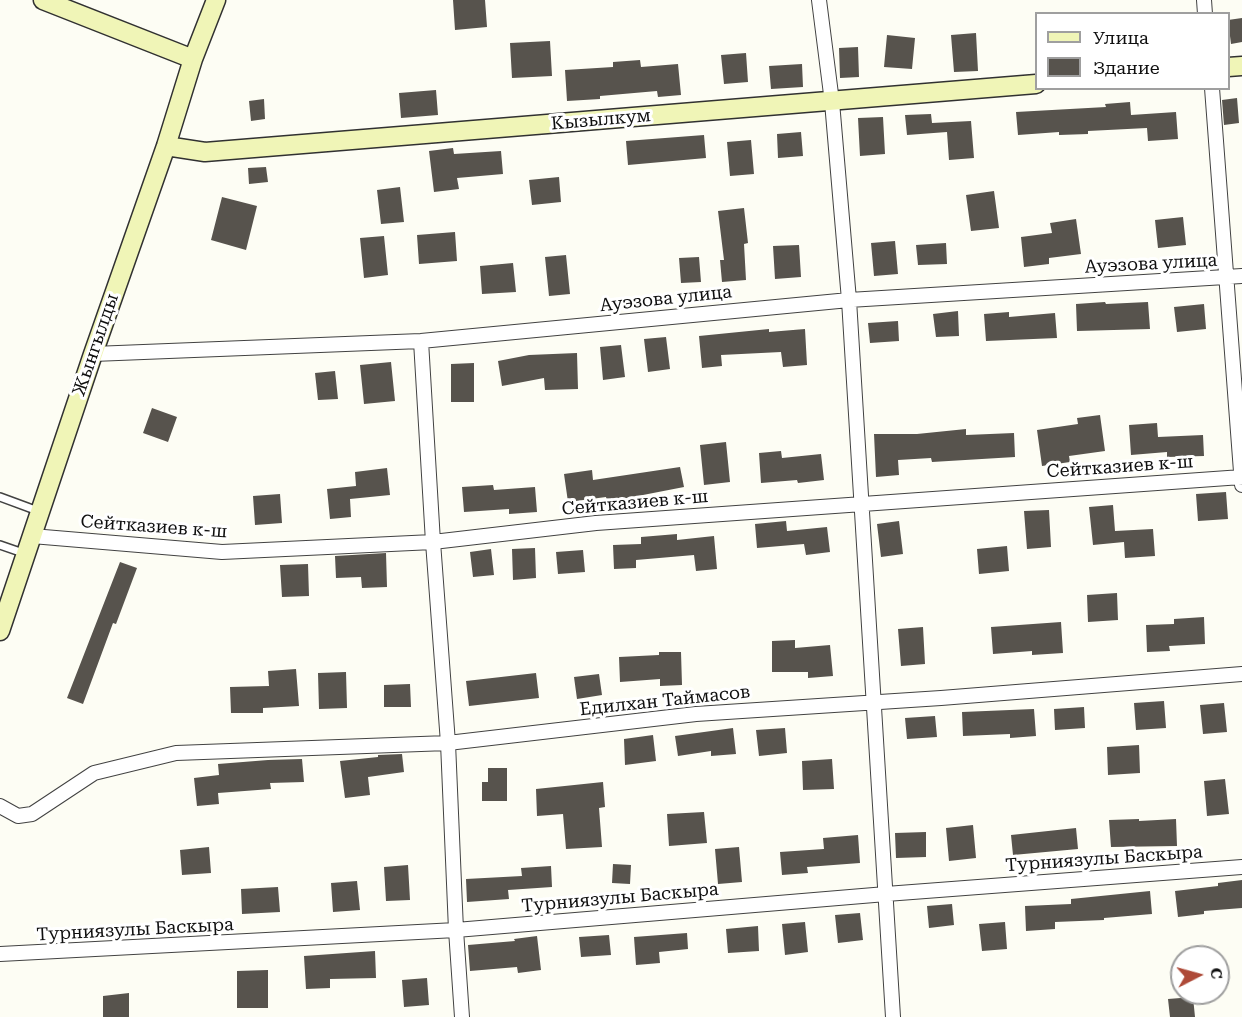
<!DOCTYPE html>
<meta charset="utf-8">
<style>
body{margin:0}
#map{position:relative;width:1242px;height:1017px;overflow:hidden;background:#fdfdf4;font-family:"Roboto Serif",serif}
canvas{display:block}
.legend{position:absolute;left:1035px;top:12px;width:195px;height:78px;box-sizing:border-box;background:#fff;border:2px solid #9f9f9f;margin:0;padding:8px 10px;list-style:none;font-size:18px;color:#0f0f0f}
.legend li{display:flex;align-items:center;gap:12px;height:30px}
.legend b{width:30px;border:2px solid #9f9f9f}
.north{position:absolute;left:1170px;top:945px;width:60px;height:60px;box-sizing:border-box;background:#fff;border:2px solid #9f9f9f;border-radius:50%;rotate:84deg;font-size:16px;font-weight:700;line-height:24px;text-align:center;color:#0f0f0f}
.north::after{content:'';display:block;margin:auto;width:21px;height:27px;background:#ae4a38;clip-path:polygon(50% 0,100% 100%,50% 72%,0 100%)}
</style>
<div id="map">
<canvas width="1242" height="1017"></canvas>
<ul class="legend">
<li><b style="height:8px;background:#f0f5b7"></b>Улица</li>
<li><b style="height:16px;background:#57534d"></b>Здание</li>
</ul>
<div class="north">С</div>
</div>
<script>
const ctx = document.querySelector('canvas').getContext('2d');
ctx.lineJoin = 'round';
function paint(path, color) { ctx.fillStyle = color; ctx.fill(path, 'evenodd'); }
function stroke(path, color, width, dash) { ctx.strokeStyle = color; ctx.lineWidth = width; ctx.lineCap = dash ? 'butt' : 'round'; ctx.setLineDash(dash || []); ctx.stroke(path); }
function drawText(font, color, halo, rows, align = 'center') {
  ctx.font = font + ' "Roboto Serif",serif'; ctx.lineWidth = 6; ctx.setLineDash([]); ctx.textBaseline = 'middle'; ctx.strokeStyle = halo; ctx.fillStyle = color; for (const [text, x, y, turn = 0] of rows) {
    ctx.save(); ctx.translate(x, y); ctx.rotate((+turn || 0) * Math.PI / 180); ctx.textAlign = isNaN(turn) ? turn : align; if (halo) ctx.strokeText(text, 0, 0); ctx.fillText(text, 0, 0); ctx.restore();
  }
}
const building = new Path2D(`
 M453 0H485L487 27 455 30Z
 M1242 18V42L1231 44 1228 20Z
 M976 33 978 71 954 72 951 35Z
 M887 35 915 38 912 69 884 67Z
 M550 41 552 76 512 78 510 43Z
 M858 47 859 77 840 78 839 48Z
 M746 53 748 82 724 84 721 55Z
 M640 60 641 67 678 64 681 95 658 97 657 91 600 96V99L567 101 565 70 613 67V62Z
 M802 64 803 87 771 89 769 66Z
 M436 90 438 115 401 118 399 93Z
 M1237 98 1239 123 1224 125 1222 100Z
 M264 99 265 119 251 121 249 101Z
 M1130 102 1131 115 1176 112 1178 139 1148 141 1147 128 1088 131V134L1059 135V132L1018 135 1016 112 1106 107 1105 104Z
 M931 114 932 123 971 121 974 158 949 160 947 132 907 135 905 115Z
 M883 117 885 154 860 156 858 118Z
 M801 132 803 156 778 158 777 134Z
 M704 135 706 158 628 165 626 141Z
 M751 140 754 174 730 176 727 142Z
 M453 148 454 154 501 151 503 174 457 178 459 189 434 192 429 151Z
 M266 167 268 182 249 184 248 168Z
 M559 177 561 202 532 205 529 180Z
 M400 187 404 222 381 224 377 190Z
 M994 191 999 228 971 231 966 195Z
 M222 197 257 206 246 250 211 240Z
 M744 208 748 243 744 244 746 280 722 282 720 260H724L718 211Z
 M1183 217 1186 245 1158 248 1155 220Z
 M1076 219 1081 254 1049 258V264L1024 267 1021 237 1052 233 1050 223Z
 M455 232 457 261 419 264 417 235Z
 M384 236 388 275 364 278 360 238Z
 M895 241 898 274 874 276 871 243Z
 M946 243 947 264 918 265 916 245Z
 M799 245 801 277 775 279 773 246Z
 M566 255 570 294 549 296 545 257Z
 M699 257 701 282 681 283 679 258Z
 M513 263 516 292 482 294 480 266Z
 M1105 302 1106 304 1148 302 1150 329 1077 331 1076 304Z
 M1204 304 1206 329 1177 332 1174 307Z
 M958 311 959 336 936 337 933 314Z
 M1009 312V317L1055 313 1057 338 986 341 984 314Z
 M898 321 899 341 870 343 868 323Z
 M769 329V332L805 329 807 365 783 367 781 352 721 355 722 366 702 368 699 336Z
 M666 337 670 369 648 372 644 339Z
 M621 345 625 377 603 380 600 347Z
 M577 353 578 389 545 390 544 378 502 386 498 361 529 355Z
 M391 362 395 401 364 404 360 365Z
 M474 363V402H451V364Z
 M335 371 338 399 318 400 315 373Z
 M152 408 177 417 168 442 143 433Z
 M1100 415 1105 451 1069 456 1070 462 1042 466 1037 430 1078 424 1077 418Z
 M1157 423 1158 437 1203 435 1204 456 1167 457V452L1131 455 1129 425Z
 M966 429V435L1014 433 1015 457 932 462 931 458 898 460 899 475 876 477 874 434H917Z
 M726 442 730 482 704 485 700 445Z
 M781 451 782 458 821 454 824 480 798 483 797 480 761 483 759 453Z
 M680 467 684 487 607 502 606 497 568 502 564 474 592 470 593 480Z
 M387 468 390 495 350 499 351 517 330 519 327 489 356 486 355 472Z
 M493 485 494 490 535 487 537 512 509 514V509L464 512 462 487Z
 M1226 492 1228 519 1198 521 1196 494Z
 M280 494 282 523 255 525 253 496Z
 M1113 505 1115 531 1153 529 1155 556 1125 558 1124 542 1093 545 1089 507Z
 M1049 510 1051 547 1027 549 1024 511Z
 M786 521 787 531 827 527 830 552 806 555 804 544 757 548 755 524Z
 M899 521 903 554 881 557 877 524Z
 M677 534V540L714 536 717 569 696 571 694 555 636 560V568L614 569 613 545 641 544V537Z
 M1007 546 1009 571 979 574 977 549Z
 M535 548 536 578 513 580 512 549Z
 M491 549 494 575 473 577 470 552Z
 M583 550 585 572 558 574 556 552Z
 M386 553 387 587 362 588 361 577 336 578 335 556Z
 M120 562 137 568 116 624 113 623 83 704 67 698Z
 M308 564 309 596 282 597 280 565Z
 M1117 593 1118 620 1088 622 1087 595Z
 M1204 617 1205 644 1169 646 1170 651 1147 652 1146 625 1174 624V619Z
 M1061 622 1063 653 1032 655V651L993 654 991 627Z
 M923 627 925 664 901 666 898 629Z
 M795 640V648L830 645 833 676 808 678V672H772V641Z
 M659 652H681L682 685 660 686V679L620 682 619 657 659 655Z
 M296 669 299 706 263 708V713H231L230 687 269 686 268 671Z
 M346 672 347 708 319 709 318 673Z
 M536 673 539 698 469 706 466 681Z
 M599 674 602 695 577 699 574 677Z
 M410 684 411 707H384V685Z
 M1164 701 1166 728 1136 730 1134 703Z
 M1224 703 1227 732 1203 734 1200 705Z
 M1084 707 1085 728 1055 730 1054 709Z
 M1034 709 1036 736 1010 738V734L963 736 962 712Z
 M935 716 937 737 907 739 905 718Z
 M733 728 736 754 711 756V751L678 756 675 736Z
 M785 728 787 753 759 756 756 730Z
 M653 735 656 761 625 765 624 739Z
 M1139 745 1140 773 1108 775 1107 747Z
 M402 754 404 772 368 777 370 795 345 798 340 761 378 757V755Z
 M302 759 304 782 270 783 271 789 218 793 219 804 197 806 194 778 219 775 218 764 268 760Z
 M832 759 834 789 803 790 802 761Z
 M488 768H507V801H482V782H488Z
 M1225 779 1229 814 1207 816 1204 781Z
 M603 782 605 807 599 808 602 847 566 849 563 814 537 816 536 789Z
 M704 812 707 843 669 846 667 814Z
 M1139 819V821L1176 819 1177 846 1111 847 1109 820Z
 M973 825 976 858 949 861 946 828Z
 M1076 828 1078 849 1013 855 1011 835Z
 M926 832V857L896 858 895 833Z
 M858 835 860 863 807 867 808 873 782 875 780 852 824 849 823 838Z
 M209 847 211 873 182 875 180 850Z
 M739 847 742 882 718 884 715 849Z
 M613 864 631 865 630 884 612 883Z
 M408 865 410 900 386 901 384 867Z
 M551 866 552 887 508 890 509 899 467 902 466 879 522 876 521 868Z
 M1242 880V908L1204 911V914L1178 917 1175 891 1218 886V883Z
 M357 881 360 910 333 912 331 883Z
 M278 887 280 912 242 914 241 889Z
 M1150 891 1152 914 1104 918V920L1055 922V929L1026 931 1025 906 1071 904V899Z
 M952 904 954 925 929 928 927 906Z
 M860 913 863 940 838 943 835 915Z
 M805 922 808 952 785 955 782 924Z
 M1005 922 1007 949 982 951 979 924Z
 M758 926 759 951 728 953 726 929Z
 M687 933 688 949 659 952 660 963 636 965 634 937Z
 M609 935 611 955 581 957 579 937Z
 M537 936 541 970 518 973 517 967 470 971 468 945 515 941 514 939Z
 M375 951 376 978 330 979V988L306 989 304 956Z
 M268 970V1008H237V971Z
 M427 978 429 1005 404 1007 402 980Z
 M129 993V1017H103V996Z
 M1193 997 1195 1017H1170L1168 999Z`);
const lane = new Path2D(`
 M0 497 38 511
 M0 545 26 554`);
const street = new Path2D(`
 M819 0 832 102 849 300 893 1017
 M1204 0 1205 14
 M1212 88 1242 485
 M421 341 433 542 448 743 456 930 462 1017
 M93 354 421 341 849 300 1242 276
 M32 536 222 552 433 542 596 523 1242 477
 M0 806 18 816 32 814 94 773 176 753 448 743 696 714 941 698 1242 674
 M0 954 456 930 886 894 1242 867`);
const secondary = new Path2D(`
 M43 0 193 59
 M1228 67 1242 66
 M166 146 205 152 1036 84
 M0 631 93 354 166 146 193 59 216 0`);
const streetNames = [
 ["Кызылкум",601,120,-5],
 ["Ауэзова улица",1151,264,-3],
 ["Ауэзова улица",666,299,-6],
 ["Жынгылды",96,345,-71],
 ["Сейтказиев к-ш",1120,467,-4],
 ["Сейтказиев к-ш",635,503,-5],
 ["Сейтказиев к-ш",154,527,4],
 ["Едилхан Таймасов",665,701,-6],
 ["Турниязулы Баскыра",1104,859,-4],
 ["Турниязулы Баскыра",620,898,-5],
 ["Турниязулы Баскыра",135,930,-3]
];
paint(building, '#57534d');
stroke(lane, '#424242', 10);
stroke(street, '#424242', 16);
stroke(secondary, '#313131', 21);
stroke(lane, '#fff', 7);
stroke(street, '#fff', 14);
stroke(secondary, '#f0f5b7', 18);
drawText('18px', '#0f0f0f', '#fff', streetNames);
</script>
